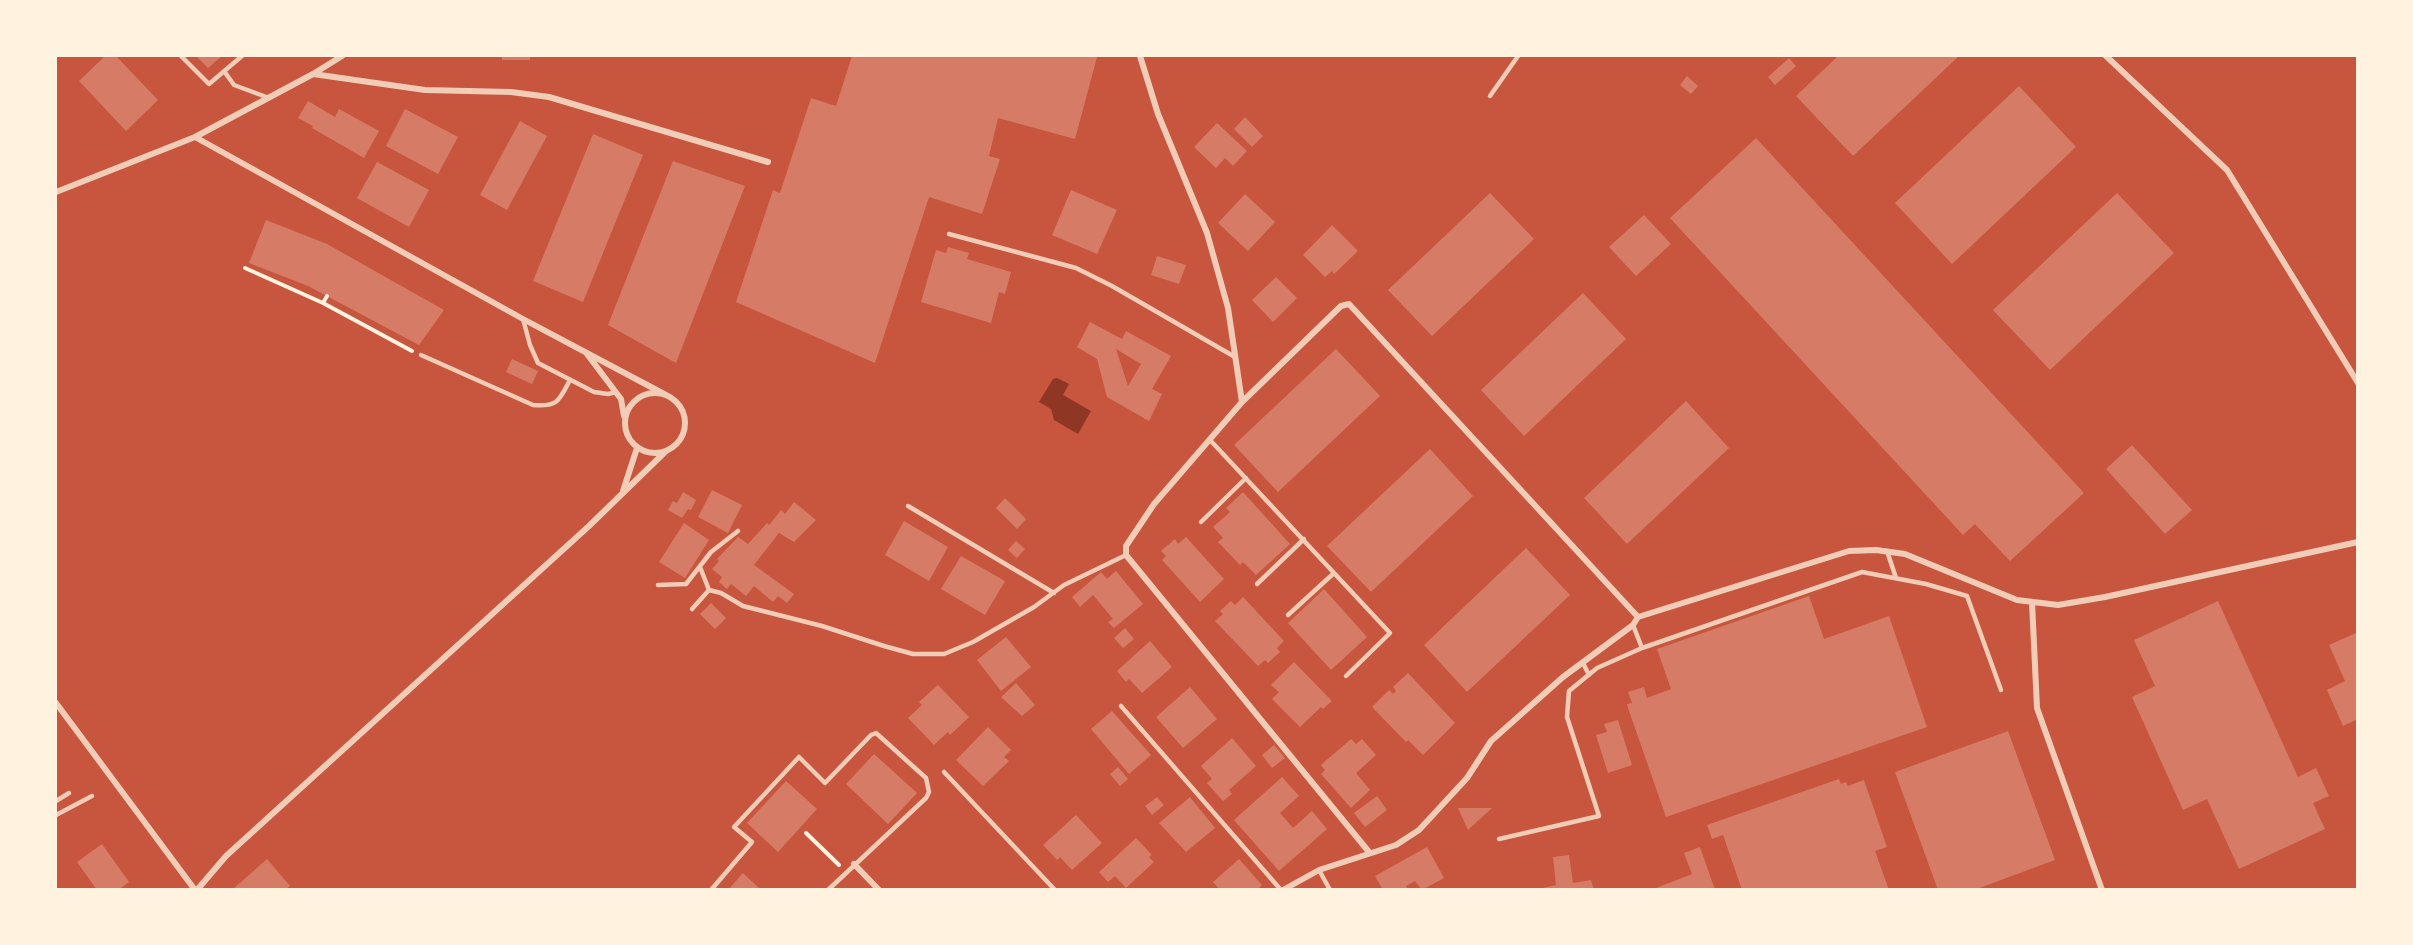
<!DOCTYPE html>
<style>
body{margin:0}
#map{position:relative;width:2413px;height:945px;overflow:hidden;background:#c8553d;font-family:Quicksand,sans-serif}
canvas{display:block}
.frame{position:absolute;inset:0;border:57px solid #fff3e0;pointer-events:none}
</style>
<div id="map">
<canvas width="2413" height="945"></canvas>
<div class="frame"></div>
</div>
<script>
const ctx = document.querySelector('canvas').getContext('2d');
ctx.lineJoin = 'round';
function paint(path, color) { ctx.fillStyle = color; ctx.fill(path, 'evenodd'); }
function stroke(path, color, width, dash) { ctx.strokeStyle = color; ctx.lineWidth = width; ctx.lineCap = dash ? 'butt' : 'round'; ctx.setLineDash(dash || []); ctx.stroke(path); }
const water = new Path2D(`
 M1057 378 1069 384 1063 395 1091 411 1078 434 1054 420 1051 409 1039 402 1053 379Z`);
const building = new Path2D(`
 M105 56H116L158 100 126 131 79 81Z
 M196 56H222L208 68Z
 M502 56H530V60H502Z
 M852 56 1097 57 1075 139 998 118 989 156 1000 159 982 214 929 197 875 363 736 302 773 190 780 193 811 98 836 106Z
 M1838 56H1959L1853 156 1796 96Z
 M1789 58 1796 66 1775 85 1768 77Z
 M1687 76 1698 86 1691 94 1680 85Z
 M2019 86 2076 147 1952 264 1895 203Z
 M308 101 335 117 339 109 379 131 364 158 312 128 313 126 298 118Z
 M405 109 458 137 438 174 386 146Z
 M1245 117 1263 136 1252 147 1234 129Z
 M520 121 547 136 507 210 480 195Z
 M1217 123 1247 151 1233 166 1225 158 1216 168 1194 147Z
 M593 134 643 155 583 302 533 281Z
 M1756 138 2084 493 2010 561 1975 524 1963 535 1670 218Z
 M673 161 745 186 676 363 608 325Z
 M377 162 429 190 409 227 357 198Z
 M1071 190 1117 210 1097 254 1052 235Z
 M1490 193 1534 239 1432 336 1388 290Z
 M2117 193 2174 253 2050 370 1993 310Z
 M1245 194 1275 222 1248 251 1218 223Z
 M1644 215 1671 244 1636 276 1609 247Z
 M266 220 327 244 444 310 419 345 308 286 249 263Z
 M1332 225 1358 251 1334 274 1332 271 1325 277 1303 255Z
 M948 247 969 253 967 259 1011 272 1005 294 999 292 991 323 921 302 936 250 946 253Z
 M1157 256 1186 265 1179 284 1151 275Z
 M1276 277 1297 298 1273 322 1252 300Z
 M1583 293 1626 339 1524 436 1481 390Z
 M1090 322 1122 339 1126 331 1171 356 1152 389 1162 394 1149 421 1107 397 1097 359 1077 347ZM1116 349 1141 364 1128 386Z
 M1336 349 1380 396 1278 492 1234 445Z
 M512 359 538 371 532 384 506 372Z
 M1686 401 1729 448 1627 544 1584 498Z
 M2132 445 2192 510 2165 534 2106 469Z
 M1430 449 1473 496 1371 592 1327 546Z
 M712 490 742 505 728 533 698 517Z
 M683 492 696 500 691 510 688 509 682 518 668 510 673 501 677 503Z
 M1243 492 1290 544 1256 575 1243 562 1240 565 1218 542 1223 538 1213 527 1230 512 1226 508Z
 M1005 498 1026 519 1017 529 996 508Z
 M794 502 816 520 794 542 779 533 754 565 794 594 787 603 778 596 773 602 754 586 746 596 731 584 727 589 719 582 722 577 712 569 719 561 717 559 738 537 748 544 767 523 769 525 781 510 785 514Z
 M904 521 948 547 929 581 885 555Z
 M684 523 709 540 685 578 659 562Z
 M1186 537 1224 579 1200 602 1162 560 1166 556 1161 551 1175 539 1178 544Z
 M1016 541 1025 549 1017 558 1008 550Z
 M1526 548 1570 595 1467 692 1424 645Z
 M961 556 1005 581 985 615 941 589Z
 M1116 571 1143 604 1114 628 1108 622 1113 619 1093 595 1080 607 1072 597 1101 572 1107 579Z
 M1324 589 1367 637 1331 670 1288 623Z
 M1809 596 1824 639 1889 616 1927 727 1666 817 1628 708 1627 704 1632 703 1628 692 1644 687 1647 698 1671 689 1657 649Z
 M1243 597 1284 641 1277 648 1280 652 1268 663 1265 660 1258 666 1215 621 1223 614 1220 611 1231 601 1235 605Z
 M2218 601 2298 777 2316 768 2329 796 2313 803 2325 829 2239 869 2207 799 2183 810 2132 697 2155 686 2134 640Z
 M711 603 726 618 715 629 700 614Z
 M1125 628 1134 639 1123 648 1114 638Z
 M2358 632V719L2343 726 2327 690 2345 681 2329 645Z
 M1006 637 1031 667 1001 691 977 660Z
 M1150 641 1172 667 1142 693 1129 679 1126 682 1117 671Z
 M1294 662 1332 701 1323 709 1321 707 1300 727 1272 699 1279 692 1271 685Z
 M1408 673 1455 723 1423 755 1408 740 1406 742 1372 707 1389 690 1393 694 1396 691 1393 687Z
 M1016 683 1035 705 1022 716 1001 697Z
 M938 685 969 717 950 735 948 732 934 745 908 718 922 705 919 702Z
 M1190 687 1217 719 1183 748 1156 717Z
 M1112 711 1151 755 1129 774 1091 729Z
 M1618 720 1632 765 1608 773 1596 735 1607 732 1604 724Z
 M988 727 1011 750 1004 757 1009 761 983 786 956 760Z
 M2008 731 2055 860 1974 890H1938L1895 772Z
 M1232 738 1256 766 1229 790 1232 794 1223 801 1207 783 1212 779 1201 766Z
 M1351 739 1356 744 1362 739 1376 755 1356 773 1370 790 1351 808 1321 774 1325 770 1321 765Z
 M1274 745 1285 758 1272 768 1262 755Z
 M874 754 917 793 888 824 846 784Z
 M1118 767 1128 779 1120 786 1110 774Z
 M1282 777 1299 796 1280 813 1293 828 1312 811 1327 829 1279 871 1234 820Z
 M1839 779 1841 784 1846 782 1848 786 1864 780 1887 847 1875 851 1889 890H1742L1723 835 1712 839 1707 825Z
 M786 781 817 809 778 852 747 823Z
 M1377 796 1387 810 1365 827 1354 813Z
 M1157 797 1164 805 1152 815 1145 806Z
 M1190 797 1215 828 1186 852 1159 823Z
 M1458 808H1492L1468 830Z
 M1076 815 1102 843 1072 870 1060 857 1057 860 1043 845Z
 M1136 838 1152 855 1149 857 1154 862 1126 888 1115 876 1108 882 1099 872Z
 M102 844 129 882 118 890H97L77 862Z
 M1427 847 1444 878 1422 890 1415 881 1406 886 1408 890H1383L1375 876Z
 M1700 847 1715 890H1651L1692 874 1684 853Z
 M1569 855 1573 883 1591 880 1594 890H1534L1556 885 1553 857Z
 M267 859 290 886 285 890H232Z
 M1239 859 1262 885 1257 890H1220L1213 882Z
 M743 873 761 890H728Z`);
const path = new Path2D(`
 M245 268 323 303 412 351
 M323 303 327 296
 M806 833 839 865`);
const service = new Path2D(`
 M181 56 209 84 242 56
 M224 71 234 85 269 98
 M1490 96 1518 56
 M949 234 1076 268 1112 286 1235 357
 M523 319 530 345 538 363 594 392 608 394 616 392
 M421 355 533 405C559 407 559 400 570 380
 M1210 440 1390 633 1346 676
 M908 506 1054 593
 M1201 522 1246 478
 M1887 551 1896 578
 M700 567 709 590
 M1257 584 1304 539
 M658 585 686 584 711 552 738 531
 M692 609 709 590 721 593 743 606 822 626 884 646 913 654H944L973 642 1034 607 1064 585 1126 555
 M1288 615 1334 573
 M1642 648 1862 572 1926 584 1967 596 2001 690
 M1583 663 1589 675
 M1121 706 1281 890
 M944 772 1055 890
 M56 801 69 793
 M56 815 92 796
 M1499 839 1599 816 1567 717 1569 691 1597 668 1642 648 1633 625
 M1319 870 1330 890
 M711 890 752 842 734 827 799 757 825 783 871 735 876 733 926 778 929 792 926 798 828 890`);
const minor = new Path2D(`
 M1140 56 1158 114 1207 233 1228 308 1242 402
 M2106 56 2227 170 2358 383
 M313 74 425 90 511 92 549 97 768 162
 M195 137 523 319 666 395
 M56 192 195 137 313 74 342 56
 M587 354 621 399 624 416
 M625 423a30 30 0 1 1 60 0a30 30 0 1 1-60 0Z
 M623 491 637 448
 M2032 602 2037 708 2102 890
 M56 703 195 890
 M1369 852 1126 555V546L1154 504 1242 402 1341 306 1349 304 1638 617
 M854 864 879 890
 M197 890 226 856 589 526 665 452
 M1283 890 1319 870 1396 845 1419 830 1467 778 1491 741 1563 677 1633 625 1638 617 1849 551 1876 550 1905 554 2017 600 2058 605 2105 597 2358 542`);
paint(water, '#8f3625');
paint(building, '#d67c66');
stroke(path, '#fff3e0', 4);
stroke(service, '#f1ccb7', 4.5);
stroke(minor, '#f1ccb7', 6);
</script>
